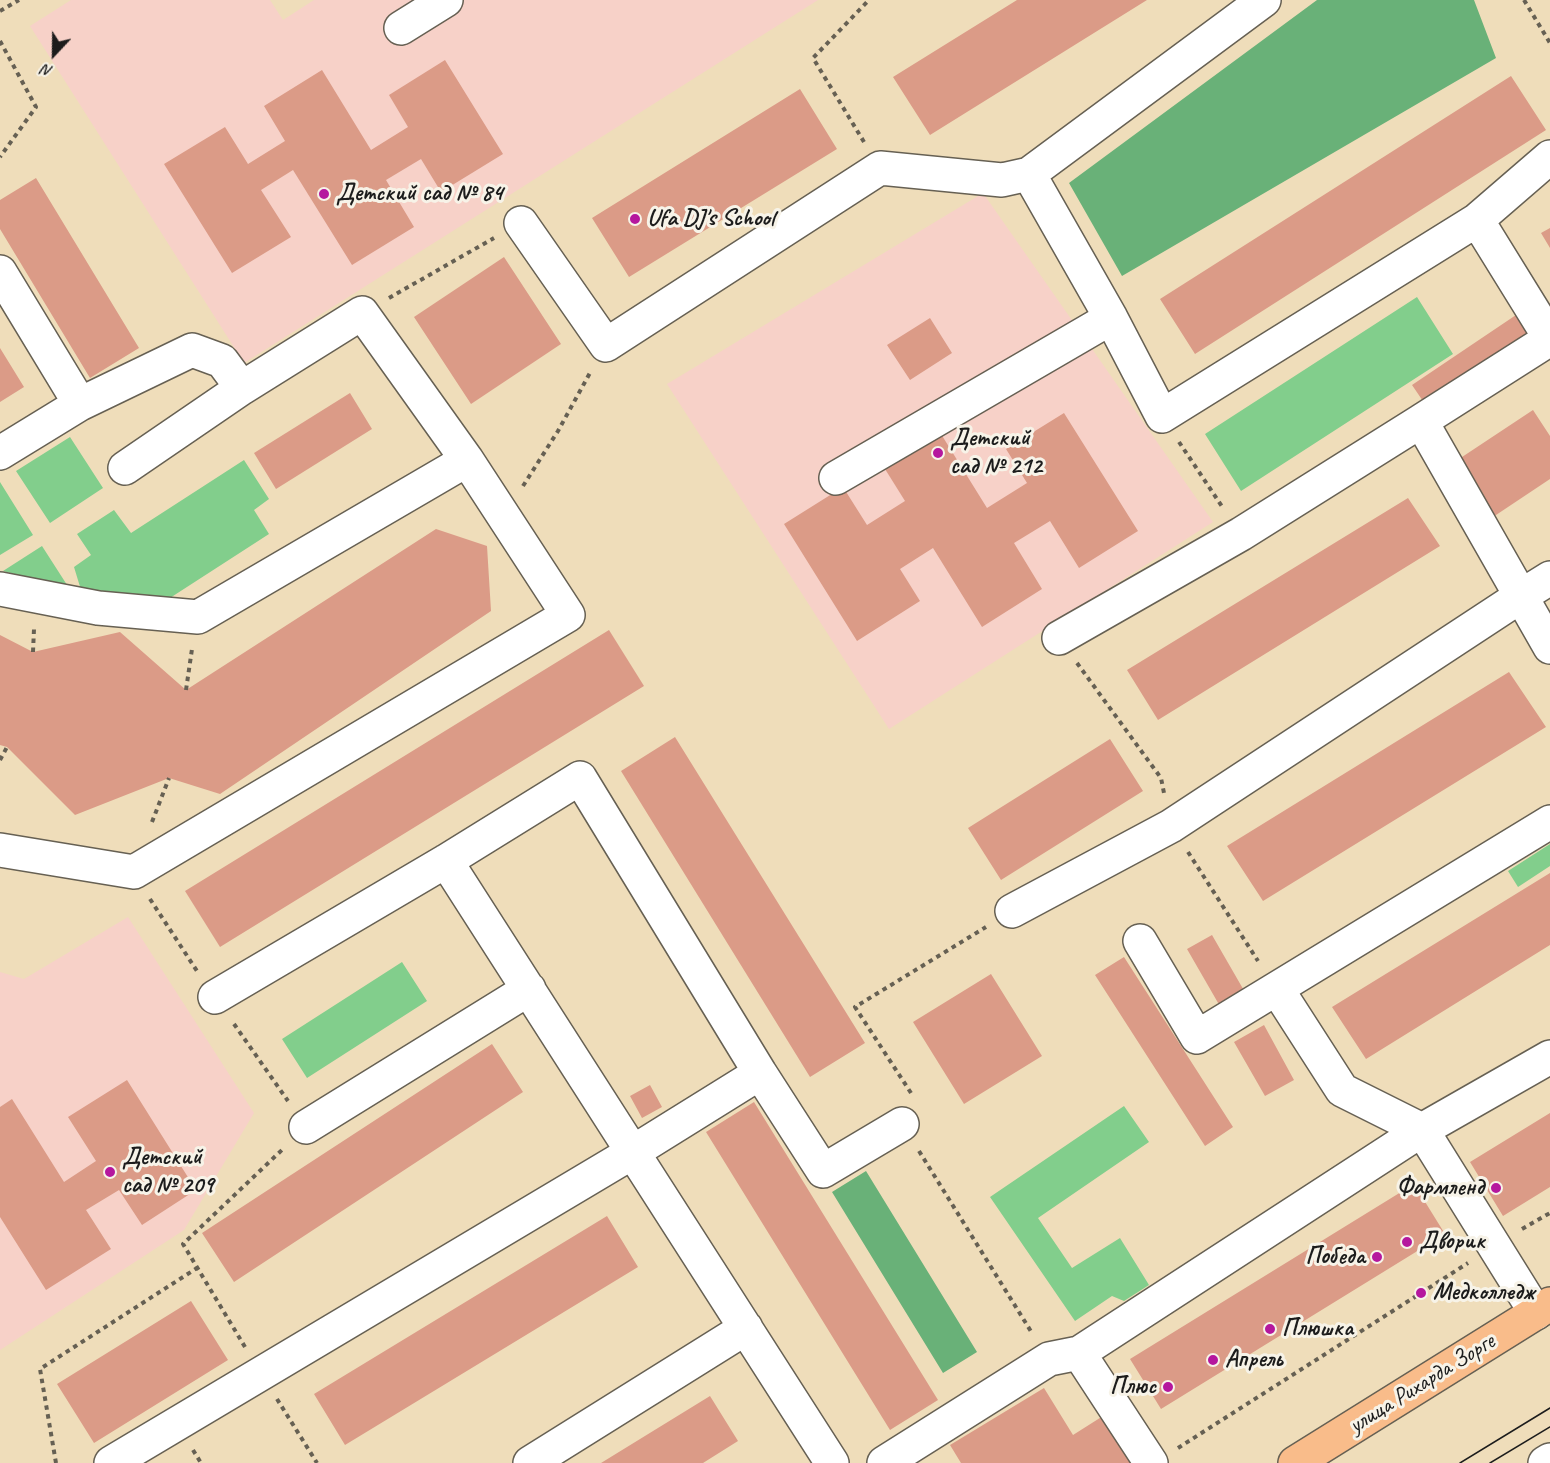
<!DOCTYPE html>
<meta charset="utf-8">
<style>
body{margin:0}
#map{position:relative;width:1550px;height:1463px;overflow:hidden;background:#efddba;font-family:Caveat,sans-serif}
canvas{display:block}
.north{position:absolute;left:24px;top:24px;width:60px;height:60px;-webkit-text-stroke:4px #f7f3e8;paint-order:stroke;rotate:202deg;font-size:16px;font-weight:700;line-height:24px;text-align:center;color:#1c1c1c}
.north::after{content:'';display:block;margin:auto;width:21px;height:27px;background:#1c1c1c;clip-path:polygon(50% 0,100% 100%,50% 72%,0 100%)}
</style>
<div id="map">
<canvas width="1550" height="1463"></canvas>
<div class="north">N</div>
</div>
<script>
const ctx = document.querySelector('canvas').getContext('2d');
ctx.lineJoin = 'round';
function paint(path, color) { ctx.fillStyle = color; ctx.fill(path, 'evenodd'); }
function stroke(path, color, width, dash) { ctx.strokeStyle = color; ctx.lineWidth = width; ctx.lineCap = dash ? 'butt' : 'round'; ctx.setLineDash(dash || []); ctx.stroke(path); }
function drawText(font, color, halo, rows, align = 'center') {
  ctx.font = font + ' Caveat,sans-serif'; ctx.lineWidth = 6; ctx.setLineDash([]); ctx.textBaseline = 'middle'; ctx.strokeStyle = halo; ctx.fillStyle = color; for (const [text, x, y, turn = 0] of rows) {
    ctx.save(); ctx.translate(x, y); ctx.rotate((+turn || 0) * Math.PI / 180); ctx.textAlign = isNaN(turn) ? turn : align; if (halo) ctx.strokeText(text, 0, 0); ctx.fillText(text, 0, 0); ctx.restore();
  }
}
const built = new Path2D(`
 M71 0H270L283 20 314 0H818L244 363 30 26Z
 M983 193 1213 522 889 729 667 384Z
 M128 917 254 1113 184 1230 0 1350V972L24 979Z`);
const green = new Path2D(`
 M1417 297 1453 354 1241 491 1205 434Z
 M70 437 103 488 50 523 16 471Z
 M244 460 269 499 254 510 269 534 156 607 81 590 74 567 91 555 77 534 114 510 131 533Z
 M0 482 33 535 0 555Z
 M42 546 69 588 3 571Z
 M1550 844V866L1518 887 1508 871Z
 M402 962 427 1001 307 1078 282 1039Z
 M1124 1106 1149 1142 1038 1218 1072 1268 1120 1238 1149 1285 1124 1301 1112 1296 1075 1321 990 1197Z`);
const forest = new Path2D(`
 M1317 0H1474L1496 58 1122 276 1069 183Z
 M866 1171 977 1352 943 1373 832 1192Z`);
const building = new Path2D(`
 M1017 0H1147L930 135 893 77Z
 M445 60 503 154 441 192 421 159 386 180 414 227 352 265 293 170 261 190 291 237 232 273 164 164 225 127 248 164 285 141 264 106 322 70 371 150 408 127 389 95Z
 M1511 76 1546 130 1195 354 1160 299Z
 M800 89 837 149 629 277 592 218Z
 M36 178 139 348 90 378 0 229V200Z
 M1550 228V248L1541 233Z
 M504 257 561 344 471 404 414 317Z
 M1516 315 1531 336 1427 407 1412 385Z
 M930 318 952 353 910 380 887 345Z
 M0 348 24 387 0 402Z
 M350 393 372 429 276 489 254 453Z
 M1533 410 1550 436V479L1493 517 1456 461Z
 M1064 413 1138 531 1079 568 1050 521 1014 543 1042 589 982 627 933 548 900 569 920 601 857 641 784 524 843 487 867 525 905 501 885 469 941 434 987 508 1027 483 1006 449Z
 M1408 498 1440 546 1158 720 1127 670Z
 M436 529 487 546 491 611 220 794 169 778 75 815 7 747 0 745V635L33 652 120 632 186 690Z
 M609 630 644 686 220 947 185 891Z
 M1509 672 1546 727 1263 901 1227 846Z
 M675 737 865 1043 810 1077 621 771Z
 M1110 739 1143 791 1001 880 968 828Z
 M1550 873V945L1366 1059 1332 1007Z
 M1212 935 1246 994 1221 1008 1187 949Z
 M1124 957 1233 1127 1205 1146 1095 975Z
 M991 974 1042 1056 964 1104 913 1022Z
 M1264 1025 1294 1080 1265 1096 1234 1042Z
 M492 1044 523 1092 234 1282 202 1233Z
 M127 1080 196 1190 142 1225 119 1190 86 1210 111 1249 46 1290 0 1217V1107L12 1099 64 1182 96 1161 68 1117Z
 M650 1085 662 1107 642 1118 630 1096Z
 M754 1102 938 1400 890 1430 706 1132Z
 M1550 1113V1187L1503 1216 1470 1162Z
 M1414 1184 1445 1234 1161 1409 1130 1359Z
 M607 1216 638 1267 345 1445 314 1394Z
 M191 1301 228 1360 94 1443 57 1384Z
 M1044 1388 1073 1435 1103 1416 1132 1463H961L950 1445Z
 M710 1396 738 1441 703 1463H601Z`);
const path = new Path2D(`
 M1524 0 1550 43
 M0 11 19 0
 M0 41 36 107 0 157
 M864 142 813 58 869 0
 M389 298 494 238
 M1179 442 1223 508
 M523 486 558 431 591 371
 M33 652 34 629
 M1077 663 1161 778 1164 793
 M186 690 192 649
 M0 760 7 747
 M152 822 169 778
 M1188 852 1258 961
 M150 899 197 971
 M234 1024 288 1101
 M911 1093 855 1007 986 927
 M919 1151 1032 1333
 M1522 1229 1550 1213
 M245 1347 183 1244 284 1148
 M277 1399 317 1463
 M1178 1448 1468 1263
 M193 1450 201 1463
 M56 1463 40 1369 197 1268`);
const minor = new Path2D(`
 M401 28 446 0
 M1029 174 1111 318 1162 416 1477 220 1550 157
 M1477 220 1550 338
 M521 223 606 345 880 168 1002 180 1029 174 1264 0
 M0 272 80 404 0 453
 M1550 339 1421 421 1550 647
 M80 404 192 350 222 361 242 388 362 313 467 460
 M125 468 242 388
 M836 478 1111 318
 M0 589 98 608 198 617 467 460 568 615 134 872 0 850
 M1059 638 1241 534 1421 421
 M446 861 832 1463
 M1012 911 1171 826 1521 596 1550 578
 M1140 941 1197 1037 1550 822
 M1277 989 1342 1090 1422 1130 1536 1313
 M215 997 446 861 580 778 760 1073 823 1171 902 1124
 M306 1127 529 989
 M1079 1353 1151 1463
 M111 1463 633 1152 760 1073
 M530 1463 746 1328
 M884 1463 1049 1359 1079 1353 1422 1130 1550 1057
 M1545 1463 1550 1460`);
const major = new Path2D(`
 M1295 1463 1550 1304`);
const tram = new Path2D(`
 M1460 1463 1550 1408
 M1490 1463 1550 1427`);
const markers = [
 [324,194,6,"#b5179e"],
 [635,219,6,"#b5179e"],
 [938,453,6,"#b5179e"],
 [110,1172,6,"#b5179e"],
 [1496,1188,6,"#b5179e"],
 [1407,1242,6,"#b5179e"],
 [1377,1257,6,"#b5179e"],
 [1421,1293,6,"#b5179e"],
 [1270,1329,6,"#b5179e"],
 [1213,1360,6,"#b5179e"],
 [1168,1387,6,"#b5179e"]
];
const poiNames = [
 ["Детский сад № 84",336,194],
 ["Ufa DJ's School",647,219],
 ["Детский",950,439],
 ["сад № 212",950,467],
 ["Детский",122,1158],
 ["сад № 209",122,1186],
 ["Фармленд",1484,1188,"right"],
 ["Дворик",1419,1242],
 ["Победа",1365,1257,"right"],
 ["Медколледж",1433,1293],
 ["Плюшка",1282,1329],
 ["Апрель",1225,1360],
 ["Плюс",1156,1387,"right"]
];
const streetNames = [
 ["улица Рихарда Зорге",1422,1384,-32]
];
paint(built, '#f7d1c8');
paint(green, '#82ce8c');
paint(forest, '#69b178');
paint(building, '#db9b87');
stroke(minor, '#666053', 36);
stroke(major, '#666053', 36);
stroke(path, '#666053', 4, [4.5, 4.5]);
stroke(minor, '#fff', 33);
stroke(major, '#f9bc8a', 33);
stroke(tram, '#1c1c1c', 1.5);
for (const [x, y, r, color] of markers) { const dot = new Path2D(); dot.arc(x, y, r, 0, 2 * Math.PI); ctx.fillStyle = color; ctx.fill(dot); stroke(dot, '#f7f3e8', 2); }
drawText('bold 24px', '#1c1c1c', '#f7f3e8', poiNames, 'left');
drawText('24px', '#1c1c1c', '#f7f3e8', streetNames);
</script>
